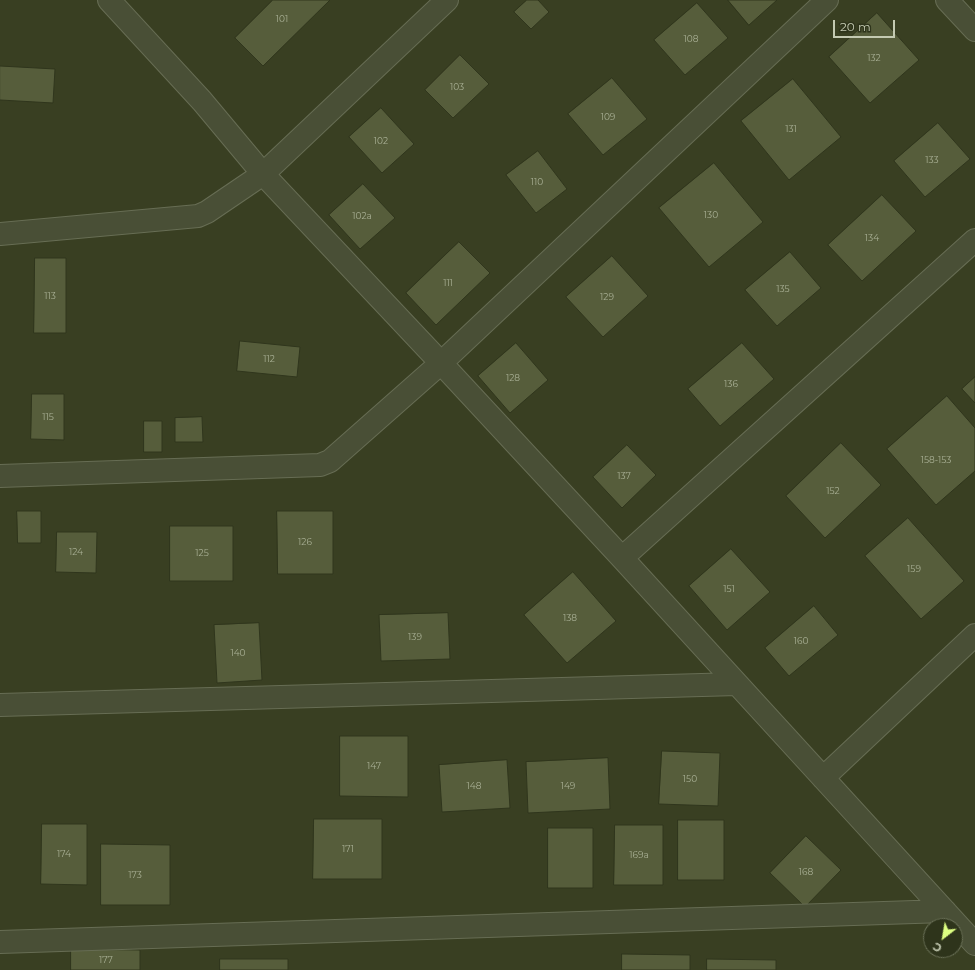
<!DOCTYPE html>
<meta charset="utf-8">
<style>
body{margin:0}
#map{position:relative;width:975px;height:970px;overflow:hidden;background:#393f22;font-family:Montserrat,sans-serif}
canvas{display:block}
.north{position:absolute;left:923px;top:918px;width:40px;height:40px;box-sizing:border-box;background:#2e341b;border:1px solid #6a7057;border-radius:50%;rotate:211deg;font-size:11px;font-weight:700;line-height:16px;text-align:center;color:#c4cab2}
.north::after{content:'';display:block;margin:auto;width:14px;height:18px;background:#ddff82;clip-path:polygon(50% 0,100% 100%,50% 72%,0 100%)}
.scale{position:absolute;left:833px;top:20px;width:62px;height:18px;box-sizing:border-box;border:2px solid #c4cab2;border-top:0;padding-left:5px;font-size:12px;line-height:14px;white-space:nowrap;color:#c4cab2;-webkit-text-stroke:3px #2e341b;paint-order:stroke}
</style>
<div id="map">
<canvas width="975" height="970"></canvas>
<div class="north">С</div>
<div class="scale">20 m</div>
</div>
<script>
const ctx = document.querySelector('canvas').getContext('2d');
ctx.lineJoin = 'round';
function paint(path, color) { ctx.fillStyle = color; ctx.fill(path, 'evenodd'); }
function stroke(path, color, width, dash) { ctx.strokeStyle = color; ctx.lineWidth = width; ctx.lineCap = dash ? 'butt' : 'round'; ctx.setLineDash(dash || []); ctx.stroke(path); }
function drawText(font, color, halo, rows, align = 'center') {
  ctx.font = font + ' Montserrat,sans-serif'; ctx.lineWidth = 3; ctx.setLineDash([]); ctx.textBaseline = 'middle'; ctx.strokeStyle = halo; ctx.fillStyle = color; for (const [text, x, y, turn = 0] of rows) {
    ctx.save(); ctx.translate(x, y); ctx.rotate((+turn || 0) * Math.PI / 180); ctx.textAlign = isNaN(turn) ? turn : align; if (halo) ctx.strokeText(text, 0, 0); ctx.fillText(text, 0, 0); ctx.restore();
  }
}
const building = new Path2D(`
 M273 0H330L263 66 235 38Z
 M527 0H538L549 12 531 29 514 12Z
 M728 0H777L749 25Z
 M697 3 728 38 685 75 654 40Z
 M877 13 919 60 870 103 829 57Z
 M460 55 489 84 453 118 425 90Z
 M0 66 55 69 53 103 0 100Z
 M612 78 647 119 603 155 568 114Z
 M793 79 841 137 789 180 741 121Z
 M381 108 414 144 382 173 349 137Z
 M938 123 970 159 925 197 894 161Z
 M538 151 567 189 536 213 506 175Z
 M714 163 763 222 709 267 659 208Z
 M363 184 395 218 360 249 329 215Z
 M882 195 916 231 862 281 828 245Z
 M459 242 490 273 436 325 406 293Z
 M790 252 821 288 777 326 745 290Z
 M612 256 648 296 603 337 566 297Z
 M35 258H66V333H34Z
 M240 341 300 347 297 377 237 371Z
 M516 343 548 380 510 413 478 376Z
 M742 343 774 379 720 426 688 389Z
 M975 377V403L962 389Z
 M32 394H64V440L31 439Z
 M947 396 975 428V471L936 505 887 449Z
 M202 417 203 442H175V418Z
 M144 421H162V452H144Z
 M841 443 881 485 825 538 786 496Z
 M627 445 656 475 622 508 593 477Z
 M17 511H41V543H18Z
 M277 511H333V574H278Z
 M908 518 964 581 921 619 865 556Z
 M170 526H233V581H170Z
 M57 532H97L96 573 56 572Z
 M731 549 770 592 727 630 689 586Z
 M573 572 616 621 567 663 524 615Z
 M814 606 838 635 789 676 765 648Z
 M448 613 450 659 381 661 379 615Z
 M259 623 262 680 217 683 214 625Z
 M340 736H408V797L340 796Z
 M662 751 720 753 718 806 659 804Z
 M608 758 610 809 528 813 526 762Z
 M507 760 510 808 442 812 439 765Z
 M314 819H382V879H313Z
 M678 820H724V880H678Z
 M42 824H87V885L41 884Z
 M615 825H663V885H614Z
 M548 828H593V888H548Z
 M806 836 841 870 805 907 770 873Z
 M101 844 170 845V905H101Z
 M71 949 140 950V970H71Z
 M622 954 690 955V970H622Z
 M220 959H288V970H220Z
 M707 959 776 960V970H707Z`);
const minor = new Path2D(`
 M109 0 202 101 263 174 441 363 622 558 975 944
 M947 0 975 30
 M0 234 198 216 207 212 263 174 447 0
 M0 476 320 465 330 461 441 363 827 0
 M622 558 975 240
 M0 705 737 684
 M823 778 975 635
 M0 942 945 911`);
const numberNames = [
 ["101",282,19],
 ["108",691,39],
 ["132",874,58],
 ["103",457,87],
 ["109",608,117],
 ["131",791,129],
 ["102",381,141],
 ["133",932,160],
 ["110",537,182],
 ["130",711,215],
 ["102а",362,216],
 ["134",872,238],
 ["111",448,283],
 ["135",783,289],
 ["113",50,296],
 ["129",607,297],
 ["112",269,359],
 ["128",513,378],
 ["136",731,384],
 ["115",48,417],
 ["158-153",936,460],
 ["137",624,476],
 ["152",833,491],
 ["126",305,542],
 ["124",76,552],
 ["125",202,553],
 ["159",914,569],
 ["151",729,589],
 ["138",570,618],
 ["139",415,637],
 ["160",801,641],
 ["140",238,653],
 ["147",374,766],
 ["150",690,779],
 ["148",474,786],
 ["149",568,786],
 ["171",348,849],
 ["174",64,854],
 ["169а",639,855],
 ["168",806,872],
 ["173",135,875],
 ["177",106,960]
];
paint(building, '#565d3b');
stroke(building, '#30361d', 1);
stroke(minor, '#676d54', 24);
stroke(minor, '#494f36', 22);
drawText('9px', '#a8af94', null, numberNames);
</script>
